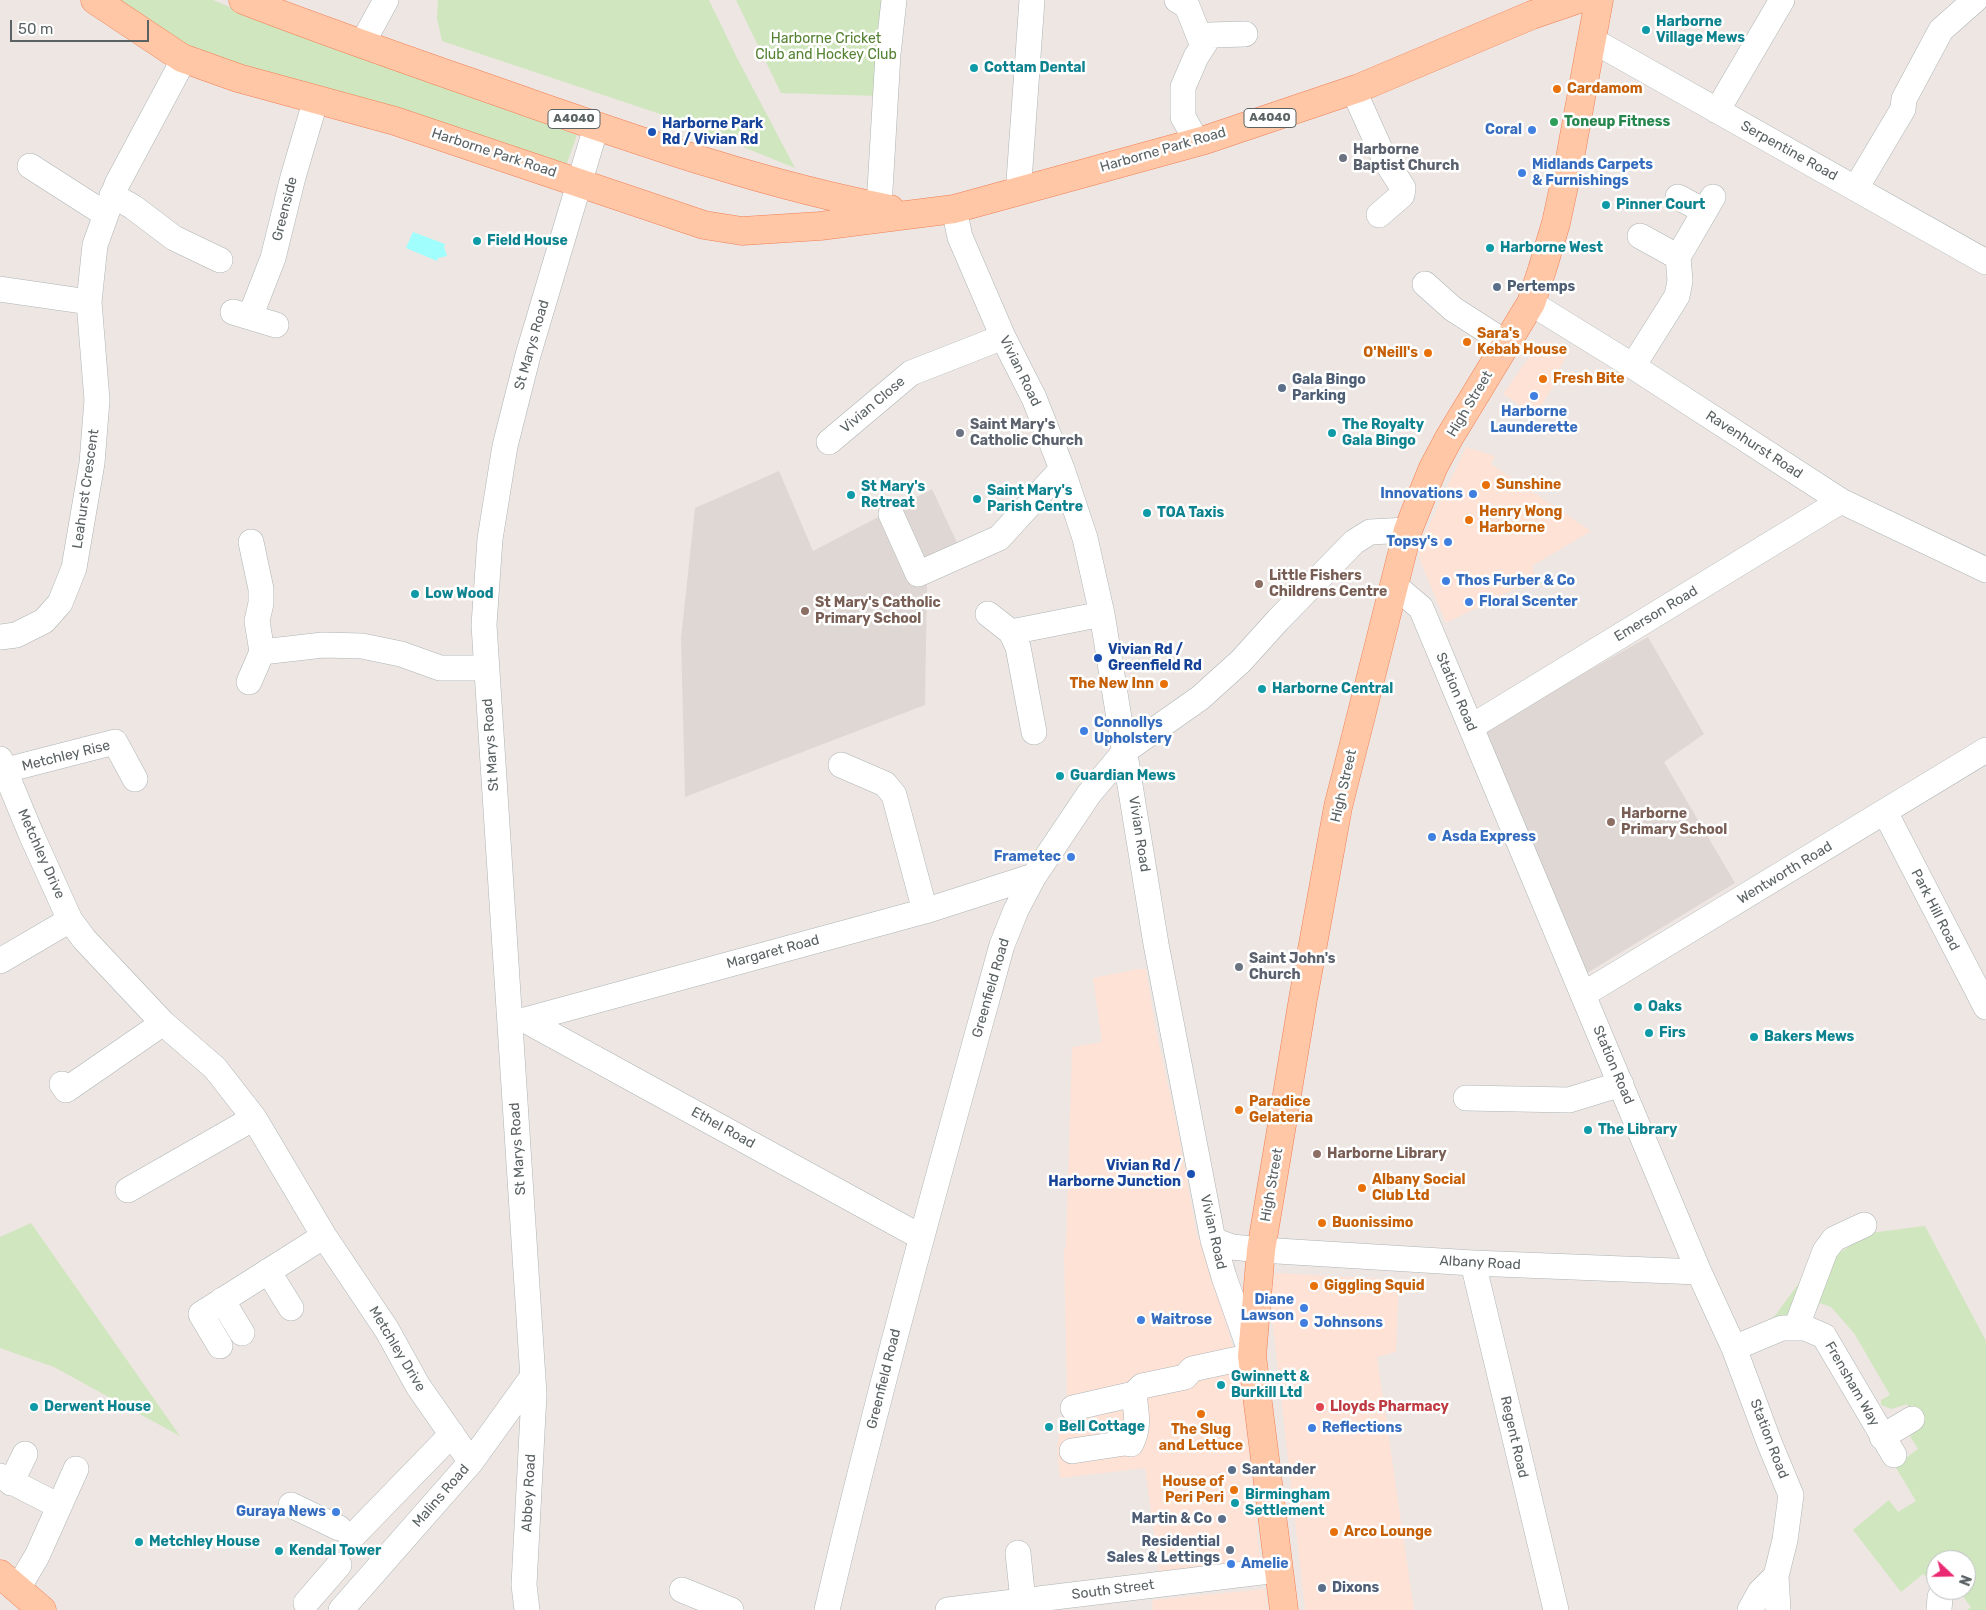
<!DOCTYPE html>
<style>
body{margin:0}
#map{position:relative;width:1986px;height:1610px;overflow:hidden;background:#ede6e2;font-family:Rubik,sans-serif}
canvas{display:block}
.north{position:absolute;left:1926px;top:1550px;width:50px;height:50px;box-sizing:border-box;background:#fff;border:1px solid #bdc0c1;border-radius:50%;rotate:111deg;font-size:14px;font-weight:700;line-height:20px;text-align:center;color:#5a6263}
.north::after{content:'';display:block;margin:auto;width:18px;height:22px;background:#eb2a74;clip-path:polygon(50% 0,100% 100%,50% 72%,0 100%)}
.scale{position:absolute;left:10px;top:20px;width:139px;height:22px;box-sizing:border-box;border:2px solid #5a6263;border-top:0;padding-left:6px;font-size:15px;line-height:18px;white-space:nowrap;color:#5a6263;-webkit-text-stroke:4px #fff;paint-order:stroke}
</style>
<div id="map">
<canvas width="1986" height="1610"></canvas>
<div class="north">N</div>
<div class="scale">50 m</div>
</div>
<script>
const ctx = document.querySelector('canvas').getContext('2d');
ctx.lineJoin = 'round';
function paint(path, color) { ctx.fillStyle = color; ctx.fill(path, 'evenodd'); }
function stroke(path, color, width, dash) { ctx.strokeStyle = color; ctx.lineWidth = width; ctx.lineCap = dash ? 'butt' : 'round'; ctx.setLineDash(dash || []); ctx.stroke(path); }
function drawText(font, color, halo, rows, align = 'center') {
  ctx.font = font + ' Rubik,sans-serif'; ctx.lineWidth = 5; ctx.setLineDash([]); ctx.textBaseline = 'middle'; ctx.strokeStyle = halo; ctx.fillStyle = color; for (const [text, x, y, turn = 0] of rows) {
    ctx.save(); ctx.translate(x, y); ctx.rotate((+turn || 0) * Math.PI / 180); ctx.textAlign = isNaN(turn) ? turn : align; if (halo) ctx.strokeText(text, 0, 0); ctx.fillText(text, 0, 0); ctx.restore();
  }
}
const commercial = new Path2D(`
 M1547 341 1570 350 1553 380 1556 382 1535 415 1503 394 1540 342Z
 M1466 447 1495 456 1491 464 1591 531 1532 566 1535 579 1446 623 1419 558 1421 542Z
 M1138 969H1146L1156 1031 1178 1130 1197 1236 1205 1248 1241 1376 1261 1568 1160 1577 1145 1468 1060 1478 1057 1448 1067 1394 1064 1251 1066 1245 1072 1047 1102 1042 1093 978Z
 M1275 1273 1399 1280 1396 1352 1377 1357 1414 1610H1305L1270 1300Z
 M1265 1589 1268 1610H1153L1152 1600Z`);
const education = new Path2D(`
 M779 471 813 551 932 489 967 564 927 583 925 705 685 797 681 638 695 508Z
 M1648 637 1704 734 1664 762 1735 883 1587 973 1482 731Z`);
const green = new Path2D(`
 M106 0H213L256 18 577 135 565 169 192 55Z
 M438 0H709L737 58 795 168 672 118 442 41 437 18Z
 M736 0H885L878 96 781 93Z
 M31 1223 180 1436 54 1367 0 1348V1237Z
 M1925 1226 1986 1341V1610H1967L1971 1607 1958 1590H1966V1560H1936V1582L1934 1583 1923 1574 1901 1592 1853 1530 1889 1500 1898 1512 1916 1501 1895 1466 1918 1449 1910 1436 1920 1427 1907 1404 1892 1409 1881 1405V1400L1890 1395 1854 1333 1831 1307 1820 1303 1814 1315 1774 1317 1805 1275 1870 1233Z`);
const water = new Path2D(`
 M413 232 445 244 444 247 447 256 438 258 437 261 406 248Z`);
const minor = new Path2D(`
 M1177 0 1187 6 1203 46
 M1592 40 1986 262
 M362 44 386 0
 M1353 89 1384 158 1403 188 1402 195 1379 215
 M1717 111 1782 0
 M1197 142 1183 117V87L1196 57 1210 35 1245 34
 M30 166 105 214
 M1856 188 1903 109 1904 99 1941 30 1975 0
 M1020 191 1019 181 1032 0
 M112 195 133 207 174 238 220 260
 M1678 197 1704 211
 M879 207 888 54 894 0
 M954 209 960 237 1003 337 1034 398 1062 469 1085 538 1102 614 1156 944 1213 1240 1224 1277 1252 1356 1192 1369 1185 1377 1142 1386 1134 1394C1136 1413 1140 1426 1131 1444L1125 1443 1072 1451
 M1678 257 1713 197
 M1425 284 1453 309 1506 343
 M0 289 89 302
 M1531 303 1628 363 1841 501 1986 570
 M233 312 276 325
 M250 317 273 258 293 177 316 99
 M1633 366 1677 296 1680 281 1678 257 1640 236
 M829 442 911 373 1003 337
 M891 514 918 574 999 538 1062 469
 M251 542 261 589V603L257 621 262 652 323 645 362 646 401 654 440 668H486
 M1394 585 1421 608 1699 1272 1734 1348 1769 1442 1791 1495 1785 1540 1776 1576 1760 1592 1750 1610
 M988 614 1011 632 1102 614
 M1011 632 1018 647 1034 732
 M0 637 16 635 44 621 60 603 74 568 92 463 97 400 89 302 95 245 117 184 177 72 182 58
 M249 682 262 652
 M1471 727 1841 501
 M0 759 31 834 70 920 84 939 163 1023 215 1068 254 1118 324 1236 387 1330 418 1386 471 1462
 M841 765 885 784 894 795 925 911
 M6 770 115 742 135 779
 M1885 812 1986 1007
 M0 961 70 920
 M1584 994 1986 750
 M525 1020 921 1237
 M510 1022 525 1020 925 911 1034 876
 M62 1084 66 1090 163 1023
 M1466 1098 1569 1100 1621 1084
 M128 1190 254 1118
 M1213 1240 1232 1247 1261 1250 1473 1263 1699 1272
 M1473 1263 1556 1610
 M268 1271 291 1308
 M222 1300 242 1333
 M1796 1328 1825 1251 1834 1239 1864 1225
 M220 1346 201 1314 324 1236
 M1734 1348 1782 1328H1805L1824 1336 1894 1455
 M1073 1408 1134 1394
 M1882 1437 1912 1419
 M0 1476 59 1506
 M11 1483 25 1454
 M291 1505 339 1528
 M351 1538 452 1434
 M1018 1553 1023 1601
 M1776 1576 1778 1610
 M18 1588 37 1556 76 1469
 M682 1590 731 1610
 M306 1603 339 1565
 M341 1610 471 1462 533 1376
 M527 1610 524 1585 534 1394 484 625 490 539 505 446 528 355 596 127
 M827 1610C879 1387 941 1166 1002 945L1016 910 1034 876 1089 794 1126 750 1200 698 1241 661 1278 620 1354 542 1370 532 1408 530
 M948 1610 1278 1570
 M1939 1610 1940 1597`);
const major = new Path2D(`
 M95 0 182 58 238 78 395 121 704 225 742 231 820 226 954 209 1205 140 1359 88 1532 15 1576 0
 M243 0C336 36 430 68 524 101 645 143 765 185 890 209
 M0 1574 42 1610
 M1284 1610 1252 1356 1261 1250 1303 999 1338 807 1408 530 1433 468 1449 438 1531 303 1542 270 1556 223 1570 158 1599 0`);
const markers = [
 [1646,30,5,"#0f9aa8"],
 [974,68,5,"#0f9aa8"],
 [1557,89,5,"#e8710a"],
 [1554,122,5,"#2e9e5b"],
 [1532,130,5,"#3f7fe0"],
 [652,132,5,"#1a4fb4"],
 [1343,158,5,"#6b7280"],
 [1522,173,5,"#3f7fe0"],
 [1606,205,5,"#0f9aa8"],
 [477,241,5,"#0f9aa8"],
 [1490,248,5,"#0f9aa8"],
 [1497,287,5,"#5c6f8a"],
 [1467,342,5,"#e8710a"],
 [1428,353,5,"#e8710a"],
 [1543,379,5,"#e8710a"],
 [1282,388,5,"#5c6f8a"],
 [1534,396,5,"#3f7fe0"],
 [960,433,5,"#6b7280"],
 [1332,433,5,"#0f9aa8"],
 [1486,485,5,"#e8710a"],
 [1473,494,5,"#3f7fe0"],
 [851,495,5,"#0f9aa8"],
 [977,499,5,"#0f9aa8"],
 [1147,513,5,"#0f9aa8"],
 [1469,520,5,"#e8710a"],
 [1448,542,5,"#3f7fe0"],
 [1446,581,5,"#3f7fe0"],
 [1259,584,5,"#8d6e63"],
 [415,594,5,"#0f9aa8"],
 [1469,602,5,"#3f7fe0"],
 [805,611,5,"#8d6e63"],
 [1098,658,5,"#1a4fb4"],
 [1164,684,5,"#e8710a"],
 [1262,689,5,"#0f9aa8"],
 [1084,731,5,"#3f7fe0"],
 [1060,776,5,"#0f9aa8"],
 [1611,822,5,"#8d6e63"],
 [1432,837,5,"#3f7fe0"],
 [1071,857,5,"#3f7fe0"],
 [1239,967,5,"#6b7280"],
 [1638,1007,5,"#0f9aa8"],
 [1649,1033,5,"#0f9aa8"],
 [1754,1037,5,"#0f9aa8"],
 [1239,1110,5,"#e8710a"],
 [1588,1130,5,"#0f9aa8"],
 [1317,1154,5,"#8d6e63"],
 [1191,1174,5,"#1a4fb4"],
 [1362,1188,5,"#e8710a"],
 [1322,1223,5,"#e8710a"],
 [1314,1286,5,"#e8710a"],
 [1304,1308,5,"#3f7fe0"],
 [1141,1320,5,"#3f7fe0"],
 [1304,1323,5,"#3f7fe0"],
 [1221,1385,5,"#0f9aa8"],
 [34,1407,5,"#0f9aa8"],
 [1320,1407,5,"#e0444e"],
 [1201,1414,5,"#e8710a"],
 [1049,1427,5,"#0f9aa8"],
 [1312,1428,5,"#3f7fe0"],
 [1232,1470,5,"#5c6f8a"],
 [1234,1490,5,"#e8710a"],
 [1235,1503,5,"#0f9aa8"],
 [336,1512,5,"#3f7fe0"],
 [1222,1519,5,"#5c6f8a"],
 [1334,1532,5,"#e8710a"],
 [139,1542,5,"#0f9aa8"],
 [1230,1550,5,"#5c6f8a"],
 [279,1551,5,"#0f9aa8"],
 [1231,1564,5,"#3f7fe0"],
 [1322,1588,5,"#5c6f8a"]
];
const shields = [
 [1270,118,52],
 [574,119,52]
];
const shieldNames = [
 ["A4040",1270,118],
 ["A4040",574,119]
];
const cultureNames = [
 ["Harborne",1656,22],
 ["Village Mews",1656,38],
 ["Cottam Dental",984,68],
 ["Pinner Court",1616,205],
 ["Field House",487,241],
 ["Harborne West",1500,248],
 ["The Royalty",1342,425],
 ["Gala Bingo",1342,441],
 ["St Mary's",861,487],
 ["Retreat",861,503],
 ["Saint Mary's",987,491],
 ["Parish Centre",987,507],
 ["TOA Taxis",1157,513],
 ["Low Wood",425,594],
 ["Harborne Central",1272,689],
 ["Guardian Mews",1070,776],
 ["Oaks",1648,1007],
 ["Firs",1659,1033],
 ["Bakers Mews",1764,1037],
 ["The Library",1598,1130],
 ["Gwinnett &",1231,1377],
 ["Burkill Ltd",1231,1393],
 ["Derwent House",44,1407],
 ["Bell Cottage",1059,1427],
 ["Birmingham",1245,1495],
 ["Settlement",1245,1511],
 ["Metchley House",149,1542],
 ["Kendal Tower",289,1551]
];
const parkNames = [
 ["Harborne Cricket",826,39],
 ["Club and Hockey Club",826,55]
];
const foodNames = [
 ["Cardamom",1567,89],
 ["Sara's",1477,334],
 ["Kebab House",1477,350],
 ["O'Neill's",1418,353,"right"],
 ["Fresh Bite",1553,379],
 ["Sunshine",1496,485],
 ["Henry Wong",1479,512],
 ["Harborne",1479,528],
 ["The New Inn",1154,684,"right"],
 ["Paradice",1249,1102],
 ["Gelateria",1249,1118],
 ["Albany Social",1372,1180],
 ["Club Ltd",1372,1196],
 ["Buonissimo",1332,1223],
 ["Giggling Squid",1324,1286],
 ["The Slug",1201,1430,"center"],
 ["and Lettuce",1201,1446,"center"],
 ["House of",1224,1482,"right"],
 ["Peri Peri",1224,1498,"right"],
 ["Arco Lounge",1344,1532]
];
const leisureNames = [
 ["Toneup Fitness",1564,122]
];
const transitNames = [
 ["Harborne Park",662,124],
 ["Rd / Vivian Rd",662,140],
 ["Vivian Rd /",1108,650],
 ["Greenfield Rd",1108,666],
 ["Vivian Rd /",1181,1166,"right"],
 ["Harborne Junction",1181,1182,"right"]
];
const shopNames = [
 ["Coral",1522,130,"right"],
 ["Midlands Carpets",1532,165],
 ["& Furnishings",1532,181],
 ["Harborne",1534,412,"center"],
 ["Launderette",1534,428,"center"],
 ["Innovations",1463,494,"right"],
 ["Topsy's",1438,542,"right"],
 ["Thos Furber & Co",1456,581],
 ["Floral Scenter",1479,602],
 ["Connollys",1094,723],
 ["Upholstery",1094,739],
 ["Asda Express",1442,837],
 ["Frametec",1061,857,"right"],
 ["Diane",1294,1300,"right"],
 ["Lawson",1294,1316,"right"],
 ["Waitrose",1151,1320],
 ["Johnsons",1314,1323],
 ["Reflections",1322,1428],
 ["Guraya News",326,1512,"right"],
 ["Amelie",1241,1564]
];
const streetNames = [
 ["Harborne Park Road",1163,150,-16],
 ["Serpentine Road",1789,151,29],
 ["Harborne Park Road",494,153,18],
 ["Greenside",285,209,-76],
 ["St Marys Road",532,345,-74],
 ["Vivian Road",1020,371,64],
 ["High Street",1470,404,-59],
 ["Vivian Close",873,405,-40],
 ["Ravenhurst Road",1754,445,33],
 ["Leahurst Crescent",86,489,-82],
 ["Emerson Road",1656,614,-31],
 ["Station Road",1456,692,67],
 ["St Marys Road",491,745,-94],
 ["Metchley Rise",66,756,-14],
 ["High Street",1344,786,-77],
 ["Vivian Road",1139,834,81],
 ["Metchley Drive",41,854,66],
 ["Wentworth Road",1785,873,-31],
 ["Park Hill Road",1935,910,63],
 ["Margaret Road",773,952,-15],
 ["Greenfield Road",991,988,-74],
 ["Station Road",1613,1065,67],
 ["Ethel Road",723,1128,29],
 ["St Marys Road",518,1149,-94],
 ["High Street",1272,1185,-80],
 ["Vivian Road",1213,1232,77],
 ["Albany Road",1480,1263,3],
 ["Metchley Drive",397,1349,59],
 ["Greenfield Road",884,1379,-76],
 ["Frensham Way",1852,1384,60],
 ["Regent Road",1514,1437,77],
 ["Station Road",1769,1439,69],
 ["Abbey Road",529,1493,-87],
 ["Malins Road",441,1496,-49],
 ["South Street",1113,1590,-7]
];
const worshipNames = [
 ["Harborne",1353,150],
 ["Baptist Church",1353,166],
 ["Saint Mary's",970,425],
 ["Catholic Church",970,441],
 ["Saint John's",1249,959],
 ["Church",1249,975]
];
const serviceNames = [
 ["Pertemps",1507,287],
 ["Gala Bingo",1292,380],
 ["Parking",1292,396],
 ["Santander",1242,1470],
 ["Martin & Co",1212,1519,"right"],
 ["Residential",1220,1542,"right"],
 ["Sales & Lettings",1220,1558,"right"],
 ["Dixons",1332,1588]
];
const educationNames = [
 ["Little Fishers",1269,576],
 ["Childrens Centre",1269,592],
 ["St Mary's Catholic",815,603],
 ["Primary School",815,619],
 ["Harborne",1621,814],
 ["Primary School",1621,830],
 ["Harborne Library",1327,1154]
];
const healthNames = [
 ["Lloyds Pharmacy",1330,1407]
];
paint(commercial, '#fee2d6');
paint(education, '#dfd7d3');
paint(green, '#d0e6be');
paint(water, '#a0fffd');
stroke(minor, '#aeb4b5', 26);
stroke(major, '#f37e55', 29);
stroke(minor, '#fff', 25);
stroke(major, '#ffc7a5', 28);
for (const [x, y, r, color] of markers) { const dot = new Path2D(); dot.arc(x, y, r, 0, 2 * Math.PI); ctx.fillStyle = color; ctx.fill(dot); stroke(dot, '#fff', 2); }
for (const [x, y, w] of shields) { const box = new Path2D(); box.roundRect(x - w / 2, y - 9.5, w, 19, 4); ctx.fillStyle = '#fff'; ctx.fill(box); stroke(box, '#5a6263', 1); }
drawText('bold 12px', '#5a6263', null, shieldNames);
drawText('bold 14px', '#0d838f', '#fff', cultureNames, 'left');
drawText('14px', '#548232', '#fff', parkNames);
drawText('bold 14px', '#c56008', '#fff', foodNames, 'left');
drawText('bold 14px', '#27864d', '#fff', leisureNames, 'left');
drawText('bold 14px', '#164399', '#fff', transitNames, 'left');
drawText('bold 14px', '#366cbe', '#fff', shopNames, 'left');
drawText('14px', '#5a6263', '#fff', streetNames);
drawText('bold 14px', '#5b616d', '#fff', worshipNames, 'left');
drawText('bold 14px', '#4e5e75', '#fff', serviceNames, 'left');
drawText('bold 14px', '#785e54', '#fff', educationNames, 'left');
drawText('bold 14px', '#be3a42', '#fff', healthNames, 'left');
</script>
